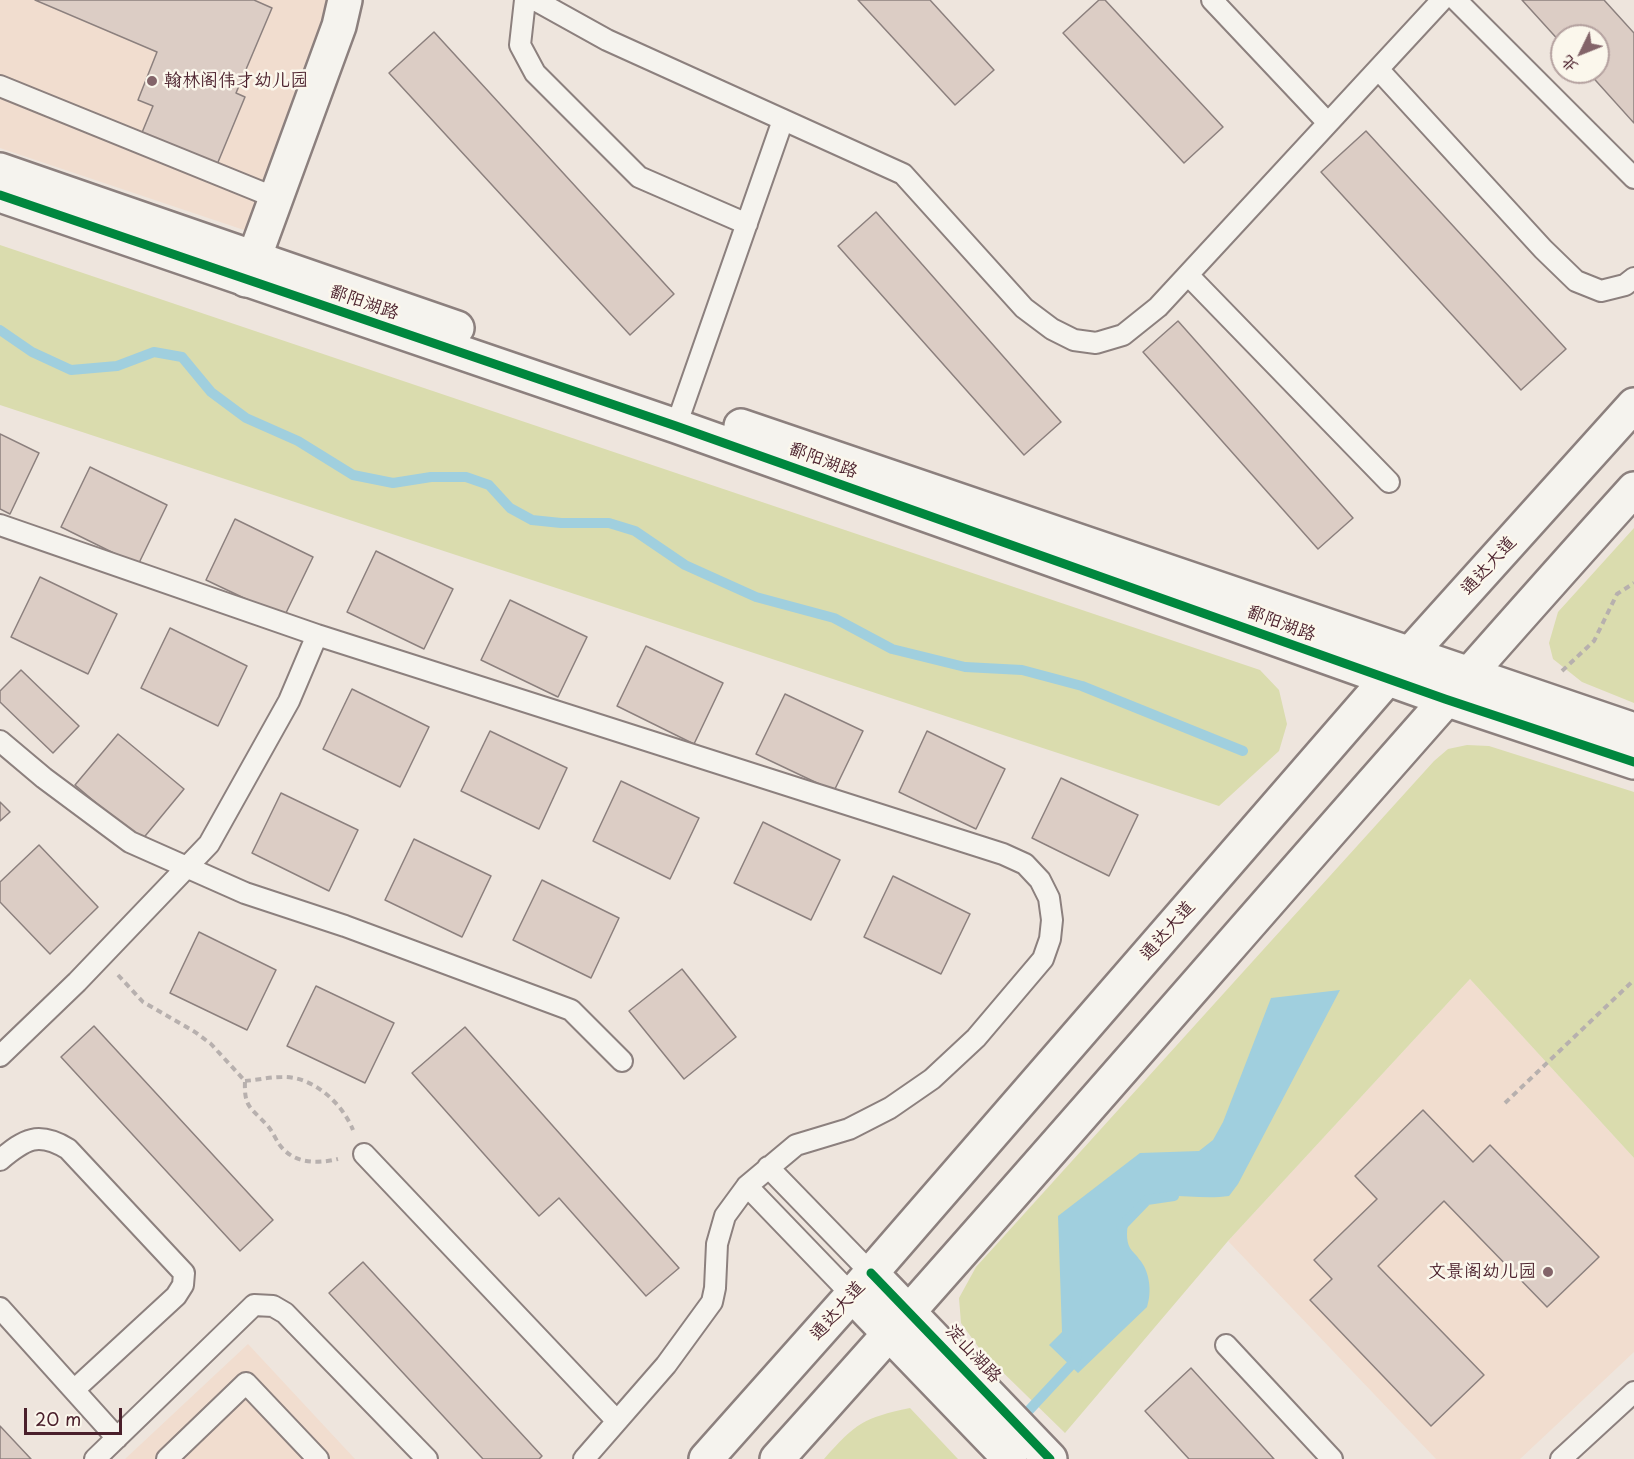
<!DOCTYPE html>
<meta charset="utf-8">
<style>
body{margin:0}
#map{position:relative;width:1634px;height:1459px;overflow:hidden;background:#eee5dd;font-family:"Playpen Sans","LXGW WenKai TC",sans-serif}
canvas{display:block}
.north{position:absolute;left:1550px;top:24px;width:60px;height:60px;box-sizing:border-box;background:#fbf7ec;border:2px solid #b4a19f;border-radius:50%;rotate:227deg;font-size:16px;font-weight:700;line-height:24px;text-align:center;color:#4a1f2b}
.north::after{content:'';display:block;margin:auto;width:21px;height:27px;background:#836469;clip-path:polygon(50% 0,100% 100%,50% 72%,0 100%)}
.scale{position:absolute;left:24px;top:1408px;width:98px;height:27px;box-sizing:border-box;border:3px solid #4a1f2b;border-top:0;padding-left:8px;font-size:18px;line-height:21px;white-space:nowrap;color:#4a1f2b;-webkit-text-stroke:4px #fbf7ec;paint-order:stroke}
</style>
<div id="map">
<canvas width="1634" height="1459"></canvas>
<div class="north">北</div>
<div class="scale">20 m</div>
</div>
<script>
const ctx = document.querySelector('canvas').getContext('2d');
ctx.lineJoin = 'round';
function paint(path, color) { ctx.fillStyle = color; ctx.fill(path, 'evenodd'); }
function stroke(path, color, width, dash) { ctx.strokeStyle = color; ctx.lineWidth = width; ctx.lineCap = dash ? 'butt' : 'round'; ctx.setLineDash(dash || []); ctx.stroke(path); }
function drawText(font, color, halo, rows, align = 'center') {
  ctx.font = font + ' "Playpen Sans","LXGW WenKai TC",sans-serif'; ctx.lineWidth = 5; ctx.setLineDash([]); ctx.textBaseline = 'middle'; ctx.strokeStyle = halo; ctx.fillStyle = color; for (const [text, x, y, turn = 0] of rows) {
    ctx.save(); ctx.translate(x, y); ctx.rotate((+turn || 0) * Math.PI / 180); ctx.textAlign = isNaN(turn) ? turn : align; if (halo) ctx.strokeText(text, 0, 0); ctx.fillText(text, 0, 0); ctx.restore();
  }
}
const built = new Path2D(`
 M0 0H328L329 13 247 231 0 148Z
 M1470 979 1634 1158V1352L1520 1459H1436L1228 1241Z
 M248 1344 355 1459H125Z`);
const green = new Path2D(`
 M0 245 1260 670 1279 690 1287 724 1279 751 1219 806 0 405Z
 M1634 528V703L1582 682 1553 659 1549 643 1558 612Z
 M1467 745 1489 746 1634 792V1158L1470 979 1228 1241 1065 1433 982 1352 961 1323 959 1298 976 1267 1434 761 1448 749Z
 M910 1408 958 1459H824C856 1423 863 1418 910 1408Z`);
const water = new Path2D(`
 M1340 990 1238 1184 1229 1196C1202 1200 1175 1193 1149 1197 1131 1201 1122 1233 1130 1248 1132 1252 1137 1255 1139 1259 1150 1271 1152 1292 1147 1307L1078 1373 1049 1345 1062 1332 1058 1216 1140 1153 1199 1151 1213 1140 1223 1122 1271 998Z`);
const stream = new Path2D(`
 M0 330 32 352 71 370 117 366 154 352 182 357 211 392 246 418 298 441 353 475 393 483 431 477H466L489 485 510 508 532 520 561 523H609L635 531 685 565 756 597 834 618 892 649 965 667 1022 670 1082 686 1243 751
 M1121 1227 1147 1200 1174 1196
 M1019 1421 1073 1363 1077 1354`);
const building = new Path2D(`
 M35 0H254L272 8 236 93 245 97 216 167 141 135 153 106 138 100 157 52Z
 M858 0H930L994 70 955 105Z
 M1099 0H1105L1223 127 1184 163 1063 33Z
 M1522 0H1604L1634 33V123L1588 72H1598V36H1562V44Z
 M434 32 674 294 630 335 389 73Z
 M1366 131 1566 349 1521 390 1321 172Z
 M876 212 1061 422 1024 455 838 246Z
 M1178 321 1353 518 1318 549 1143 352Z
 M0 434 39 453 10 514 0 509Z
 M90 467 167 505 138 565 61 527Z
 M235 519 313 557 284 617 206 580Z
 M376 551 453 589 424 649 347 612Z
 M40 577 117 614 88 674 11 637Z
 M510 600 587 637 558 697 481 660Z
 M170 628 247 666 218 726 141 688Z
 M646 646 723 683 694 744 617 706Z
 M21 670 79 726 53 753 0 702V691Z
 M352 689 429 727 400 787 323 749Z
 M785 694 863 731 834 791 756 754Z
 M490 731 567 768 539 829 461 791Z
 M927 731 1005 769 976 829 899 792Z
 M118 734 184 789 141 841 75 785Z
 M1061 778 1138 815 1109 876 1032 838Z
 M621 781 699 818 670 879 593 841Z
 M281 793 358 830 329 891 252 853Z
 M0 802 10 812 0 821Z
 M763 822 840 860 811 920 734 883Z
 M414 839 491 876 462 937 385 900Z
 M39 845 98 907 50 954 0 902V882Z
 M893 876 970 914 941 974 864 937Z
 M542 880 619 918 591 978 513 940Z
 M199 932 276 970 247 1030 170 993Z
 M682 969 736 1037 684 1079 629 1011Z
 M316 986 394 1023 365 1083 287 1046Z
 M94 1026 273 1220 240 1251 61 1057Z
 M465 1027 679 1268 646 1296 559 1198 539 1216 412 1073Z
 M1423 1110 1473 1162 1490 1145 1599 1257 1547 1307 1444 1201 1378 1266 1484 1375 1431 1426 1310 1300 1332 1279 1314 1260 1377 1199 1355 1176Z
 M363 1262 542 1456 539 1459H483L329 1293Z
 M1191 1368 1274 1459H1189L1145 1411Z
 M0 1426 31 1459H0Z`);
const path = new Path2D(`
 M1562 671 1594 641 1617 594 1634 583
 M118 975 143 1002 195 1032 211 1044 245 1081C244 1107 250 1107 266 1124 272 1130 275 1138 279 1144 293 1164 317 1164 338 1159
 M245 1081C257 1080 270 1077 282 1077 313 1076 342 1103 353 1130
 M1505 1103 1634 980`);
const service = new Path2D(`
 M525 0 520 45 535 73 639 177 747 224
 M535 0 607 40 903 174 1024 308 1052 329 1074 340 1096 343 1123 335 1158 307 1442 0
 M1212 0 1328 123
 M1456 0 1634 178
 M1378 69 1543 249 1576 281 1601 291 1625 285 1634 278
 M0 86 276 198
 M1188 275 1389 482
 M676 426 783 120
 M0 525 317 635 1003 854 1025 864 1040 880 1049 898 1052 920 1050 939 1043 959 976 1038 932 1079 890 1108 849 1129 796 1145 747 1186 725 1216 717 1244 715 1288 712 1302 666 1365 584 1459
 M0 741 44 778 130 842 245 893 345 926 571 1010 622 1061
 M0 1056 77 982 209 844 289 701 317 635
 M364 1154 617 1421
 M0 1160C25 1139 38 1131 68 1149L184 1273 183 1285 176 1296 74 1390
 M768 1167 871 1273
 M747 1186 852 1295
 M0 1308 117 1438
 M1226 1345 1332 1459
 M95 1459 254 1305 273 1306 285 1313 427 1459
 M167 1459 246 1383 318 1459
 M1561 1459 1634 1392`);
const minor = new Path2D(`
 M246 280 339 26 345 0
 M871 1273 1050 1459
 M852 1295 1010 1459`);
const tertiary = new Path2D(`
 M0 170 457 328
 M0 195 676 426 1445 699 1634 762
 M741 426 1634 730`);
const secondary = new Path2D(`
 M706 1459 852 1295 1387 679 1634 405
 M777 1459C1066 1139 1345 809 1634 489`);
const cycleway = new Path2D(`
 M0 195 676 426 1445 699 1634 762
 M871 1273 1050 1459`);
const markers = [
 [152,81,6,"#836469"],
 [1548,1272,6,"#836469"]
];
const poiNames = [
 ["翰林阁伟才幼儿园",164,81],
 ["文景阁幼儿园",1536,1272,"right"]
];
const streetNames = [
 ["鄱阳湖路",364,303,19],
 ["鄱阳湖路",823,461,20],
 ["通达大道",1489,566,-48],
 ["鄱阳湖路",1281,624,20],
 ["通达大道",1168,931,-49],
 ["通达大道",838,1311,-49],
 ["淀山湖路",973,1354,47]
];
paint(built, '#f1ddcf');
paint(green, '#dadcae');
paint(water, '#a0cfde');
stroke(stream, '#a0cfde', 10);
paint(building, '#dccdc5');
stroke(building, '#8c807e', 1.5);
stroke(service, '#8c807e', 24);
stroke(minor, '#8c807e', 38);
stroke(tertiary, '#8c807e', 38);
stroke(secondary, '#8c807e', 38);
stroke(path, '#b7b0ae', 4, [6, 4.5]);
stroke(service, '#f5f3ee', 20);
stroke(minor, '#f5f3ee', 33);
stroke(tertiary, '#f5f3ee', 33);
stroke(secondary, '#f5f3ee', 33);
stroke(cycleway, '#00873e', 9);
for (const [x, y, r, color] of markers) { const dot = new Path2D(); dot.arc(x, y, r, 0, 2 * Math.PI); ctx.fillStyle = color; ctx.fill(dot); stroke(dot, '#fbf7ec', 2); }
drawText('18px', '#4a1f2b', '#fbf7ec', poiNames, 'left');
drawText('18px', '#4a1f2b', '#fbf7ec', streetNames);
</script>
